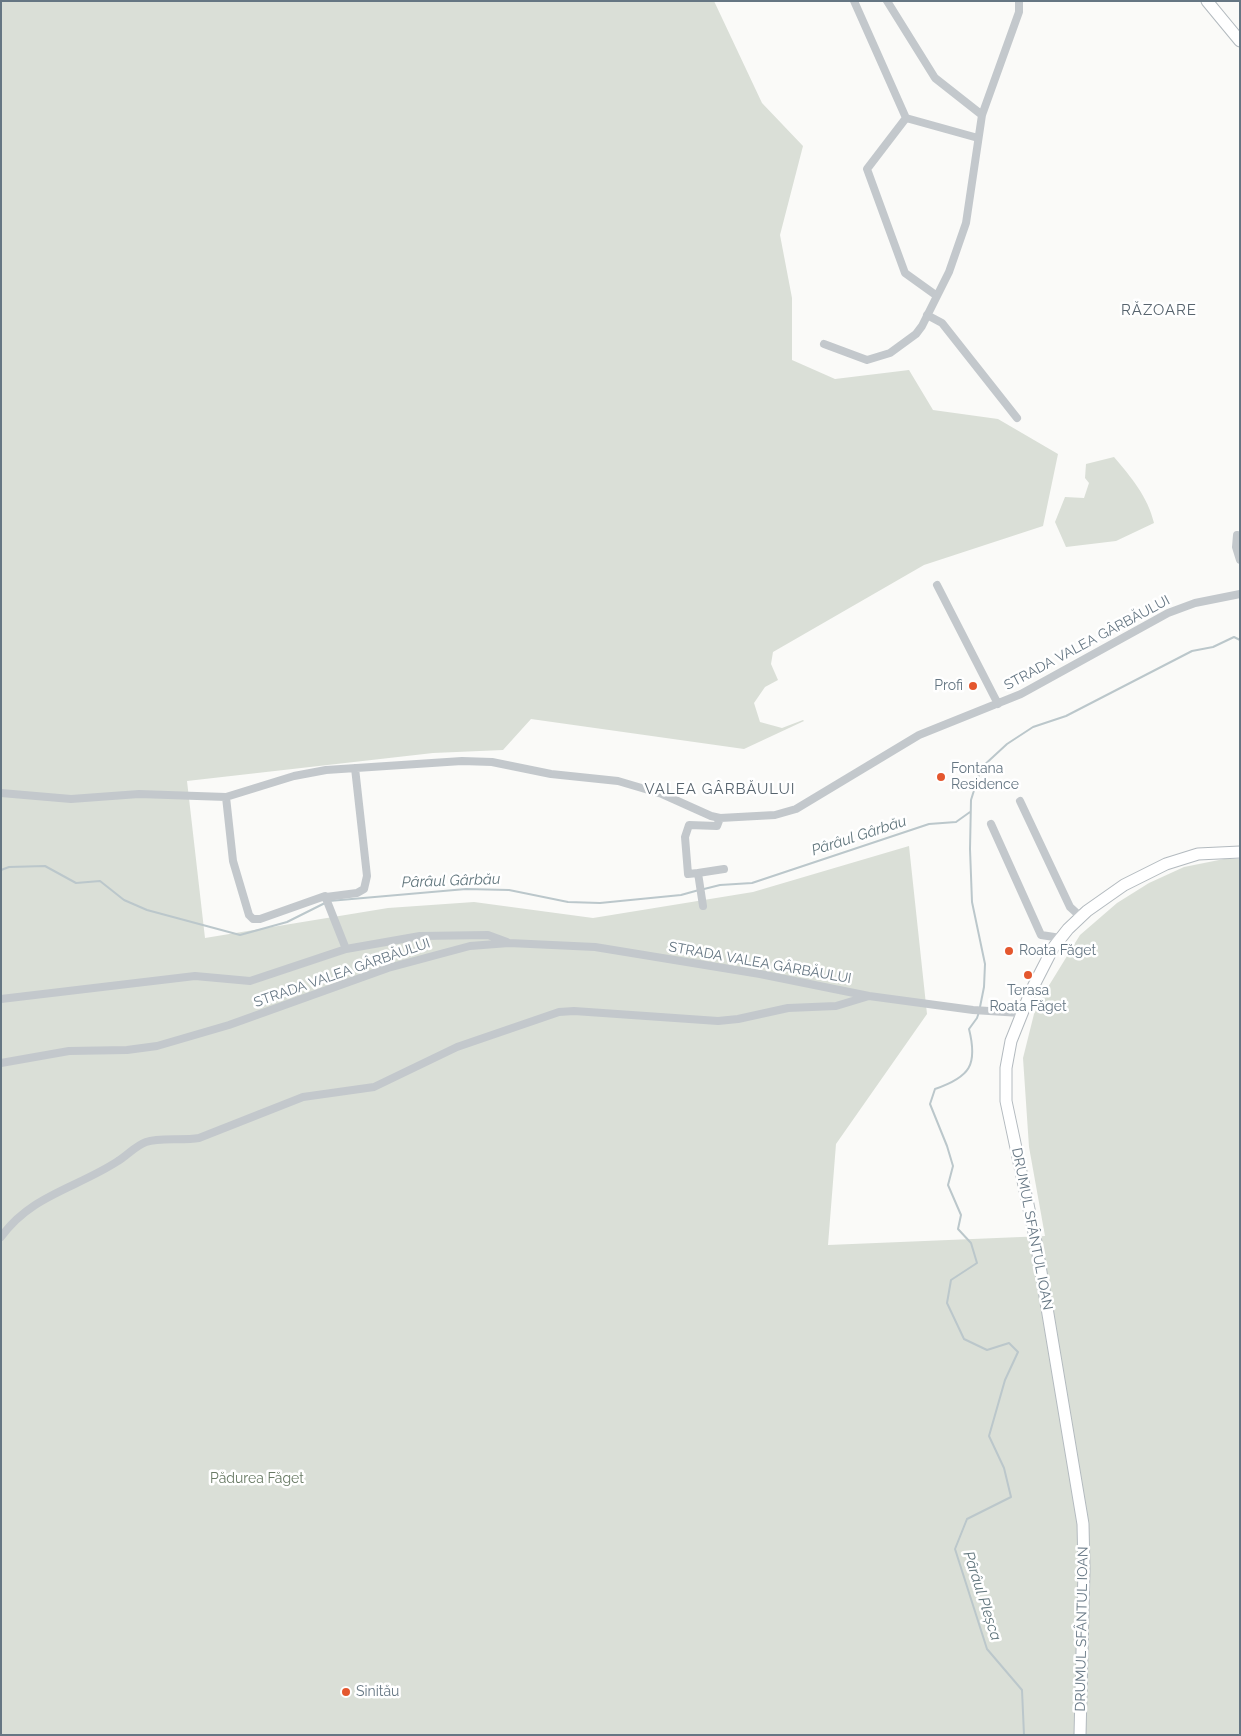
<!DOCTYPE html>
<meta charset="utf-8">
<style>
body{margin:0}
#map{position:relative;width:1241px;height:1736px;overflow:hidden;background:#fafaf8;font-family:Raleway,sans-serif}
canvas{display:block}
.frame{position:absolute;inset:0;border:2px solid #657683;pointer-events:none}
</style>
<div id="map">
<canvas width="1241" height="1736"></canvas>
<div class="frame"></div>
</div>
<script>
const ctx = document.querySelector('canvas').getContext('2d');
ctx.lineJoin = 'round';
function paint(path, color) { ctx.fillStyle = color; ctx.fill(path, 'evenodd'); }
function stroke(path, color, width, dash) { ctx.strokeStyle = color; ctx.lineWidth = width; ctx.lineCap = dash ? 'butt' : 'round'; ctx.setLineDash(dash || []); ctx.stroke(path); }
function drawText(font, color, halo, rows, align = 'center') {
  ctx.font = font + ' Raleway,sans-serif'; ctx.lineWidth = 5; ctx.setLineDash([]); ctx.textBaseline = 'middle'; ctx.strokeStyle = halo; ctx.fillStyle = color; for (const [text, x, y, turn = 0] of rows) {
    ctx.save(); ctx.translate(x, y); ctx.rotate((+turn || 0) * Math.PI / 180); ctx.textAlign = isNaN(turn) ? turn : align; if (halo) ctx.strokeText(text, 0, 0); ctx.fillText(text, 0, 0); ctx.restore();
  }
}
const green = new Path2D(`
 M1 1H714L762 103 803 146 780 235 792 298V360L835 379 909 370 933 410 998 419 1058 454 1043 526 924 565 773 652 771 664 778 680 765 687 754 703 760 722 782 728 803 720 804 721 744 749 531 719 503 750 433 753 187 781 205 938 388 908 474 902 593 918 753 892 909 846 927 1014 836 1144 828 1245 1045 1236 1029 1147 1023 1058 1034 1014 1048 987 1080 935 1117 903 1149 883 1184 867 1224 859H1240V1735H1Z
 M1114 457C1131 477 1148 497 1154 523L1116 541 1066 547 1055 522 1065 497 1084 498 1089 483 1085 478 1086 464Z`);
const stream = new Path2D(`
 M1 870 9 867 45 866 76 883 100 881 124 900 147 910 240 935 287 922 325 903
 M704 889 720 885 752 883 929 824 956 822 970 812
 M329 901 466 889 509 890 568 902 600 903 681 895 699 890
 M980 1007 984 987 985 964 972 902 970 849 971 800 981 768 1007 744 1033 727 1066 716 1192 651 1213 647 1234 637 1240 640
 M979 1012 977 1018 969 1029C978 1065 970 1077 935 1089L930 1104 947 1146 953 1166 948 1185 961 1215 958 1229 971 1243 977 1263 951 1280 947 1303 964 1339 987 1350 1009 1343 1018 1352 1005 1380 989 1436 1004 1468 1011 1497 967 1519 955 1549 987 1649 1022 1690 1024 1735`);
const street = new Path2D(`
 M854 1 906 118 978 138
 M887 1 935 78 982 115
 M906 118 867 169 905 273 937 296
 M927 315 942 323 1017 418
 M824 344 867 360 890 353 916 334 922 326 949 272 966 223 982 115 1019 12V1
 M1237 535 1236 547 1240 560
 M937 585 998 704
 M1 793 71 799 139 794 226 797 294 776 326 770 462 761 492 762 551 774 618 781 662 794 711 816 720 818 775 815 796 809 919 735 1021 694 1168 613 1195 603 1240 594
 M226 797 233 861 249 915 253 919H260L325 896 346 949
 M1020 801 1070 907 1081 917
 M991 824 1041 935 1061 938
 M698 873 724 869
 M326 897 357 893 364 889 367 876 355 768
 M703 906 698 873 688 874 685 837 689 825 717 826 720 818
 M1 999 195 976 250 981 346 949 420 936 488 935 507 942
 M1 1063 69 1051 127 1050 157 1046 229 1025 388 968 470 946 509 943 595 947 760 974 869 996 973 1010 1021 1013
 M1 1237C31 1195 77 1188 118 1161 128 1155 135 1146 146 1142 159 1137 183 1141 199 1138L303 1097 374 1087 457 1047 559 1012 574 1011 718 1021 738 1019 788 1008 836 1006 869 996`);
const secondary = new Path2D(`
 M1207 1 1240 41
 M1080 1735 1084 1569 1083 1524 1036 1242 1006 1101V1068L1011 1041 1031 991 1053 948 1068 929 1087 911 1124 885 1166 864 1198 854 1240 852`);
const markers = [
 [973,686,5,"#e4572e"],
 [941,777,5,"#e4572e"],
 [1009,951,5,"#e4572e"],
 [1028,975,5,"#e4572e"],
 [346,1692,5,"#e4572e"]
];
const streetNames = [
 ["STRADA VALEA GÂRBĂULUI",1087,643,-28],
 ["STRADA VALEA GÂRBĂULUI",760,963,10],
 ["STRADA VALEA GÂRBĂULUI",342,973,-19],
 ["DRUMUL SFÂNTUL IOAN",1032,1229,79],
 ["DRUMUL SFÂNTUL IOAN",1082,1629,-89]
];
const poiNames = [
 ["Profi",963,686,"right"],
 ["Fontana",951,769],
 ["Residence",951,785],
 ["Roata Făget",1019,951],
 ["Terasa",1028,991,"center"],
 ["Roata Făget",1028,1007,"center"],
 ["Sinitău",356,1692]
];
const parkNames = [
 ["Pădurea Făget",257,1479]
];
const neighbourhoodNames = [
 ["RĂZOARE",1159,310],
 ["VALEA GÂRBĂULUI",720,789]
];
const waterNames = [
 ["Pârâul Gârbău",859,836,-18],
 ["Pârâul Gârbău",451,881,-2],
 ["Pârâul Pleșca",982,1596,72]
];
paint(green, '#dadfd7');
stroke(stream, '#bbc7cb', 2);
stroke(secondary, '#b3babf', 13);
stroke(street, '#c3c8cc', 8);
stroke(secondary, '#fff', 11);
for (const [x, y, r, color] of markers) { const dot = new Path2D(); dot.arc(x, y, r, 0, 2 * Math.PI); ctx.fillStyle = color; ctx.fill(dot); stroke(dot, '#fff', 2); }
drawText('14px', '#657683', '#fff', streetNames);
drawText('14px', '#657683', '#fff', poiNames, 'left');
drawText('14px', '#687a64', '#fff', parkNames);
ctx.letterSpacing = '1px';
drawText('15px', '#57646e', '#fff', neighbourhoodNames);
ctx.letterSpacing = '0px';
drawText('italic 15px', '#60757c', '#fff', waterNames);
</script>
